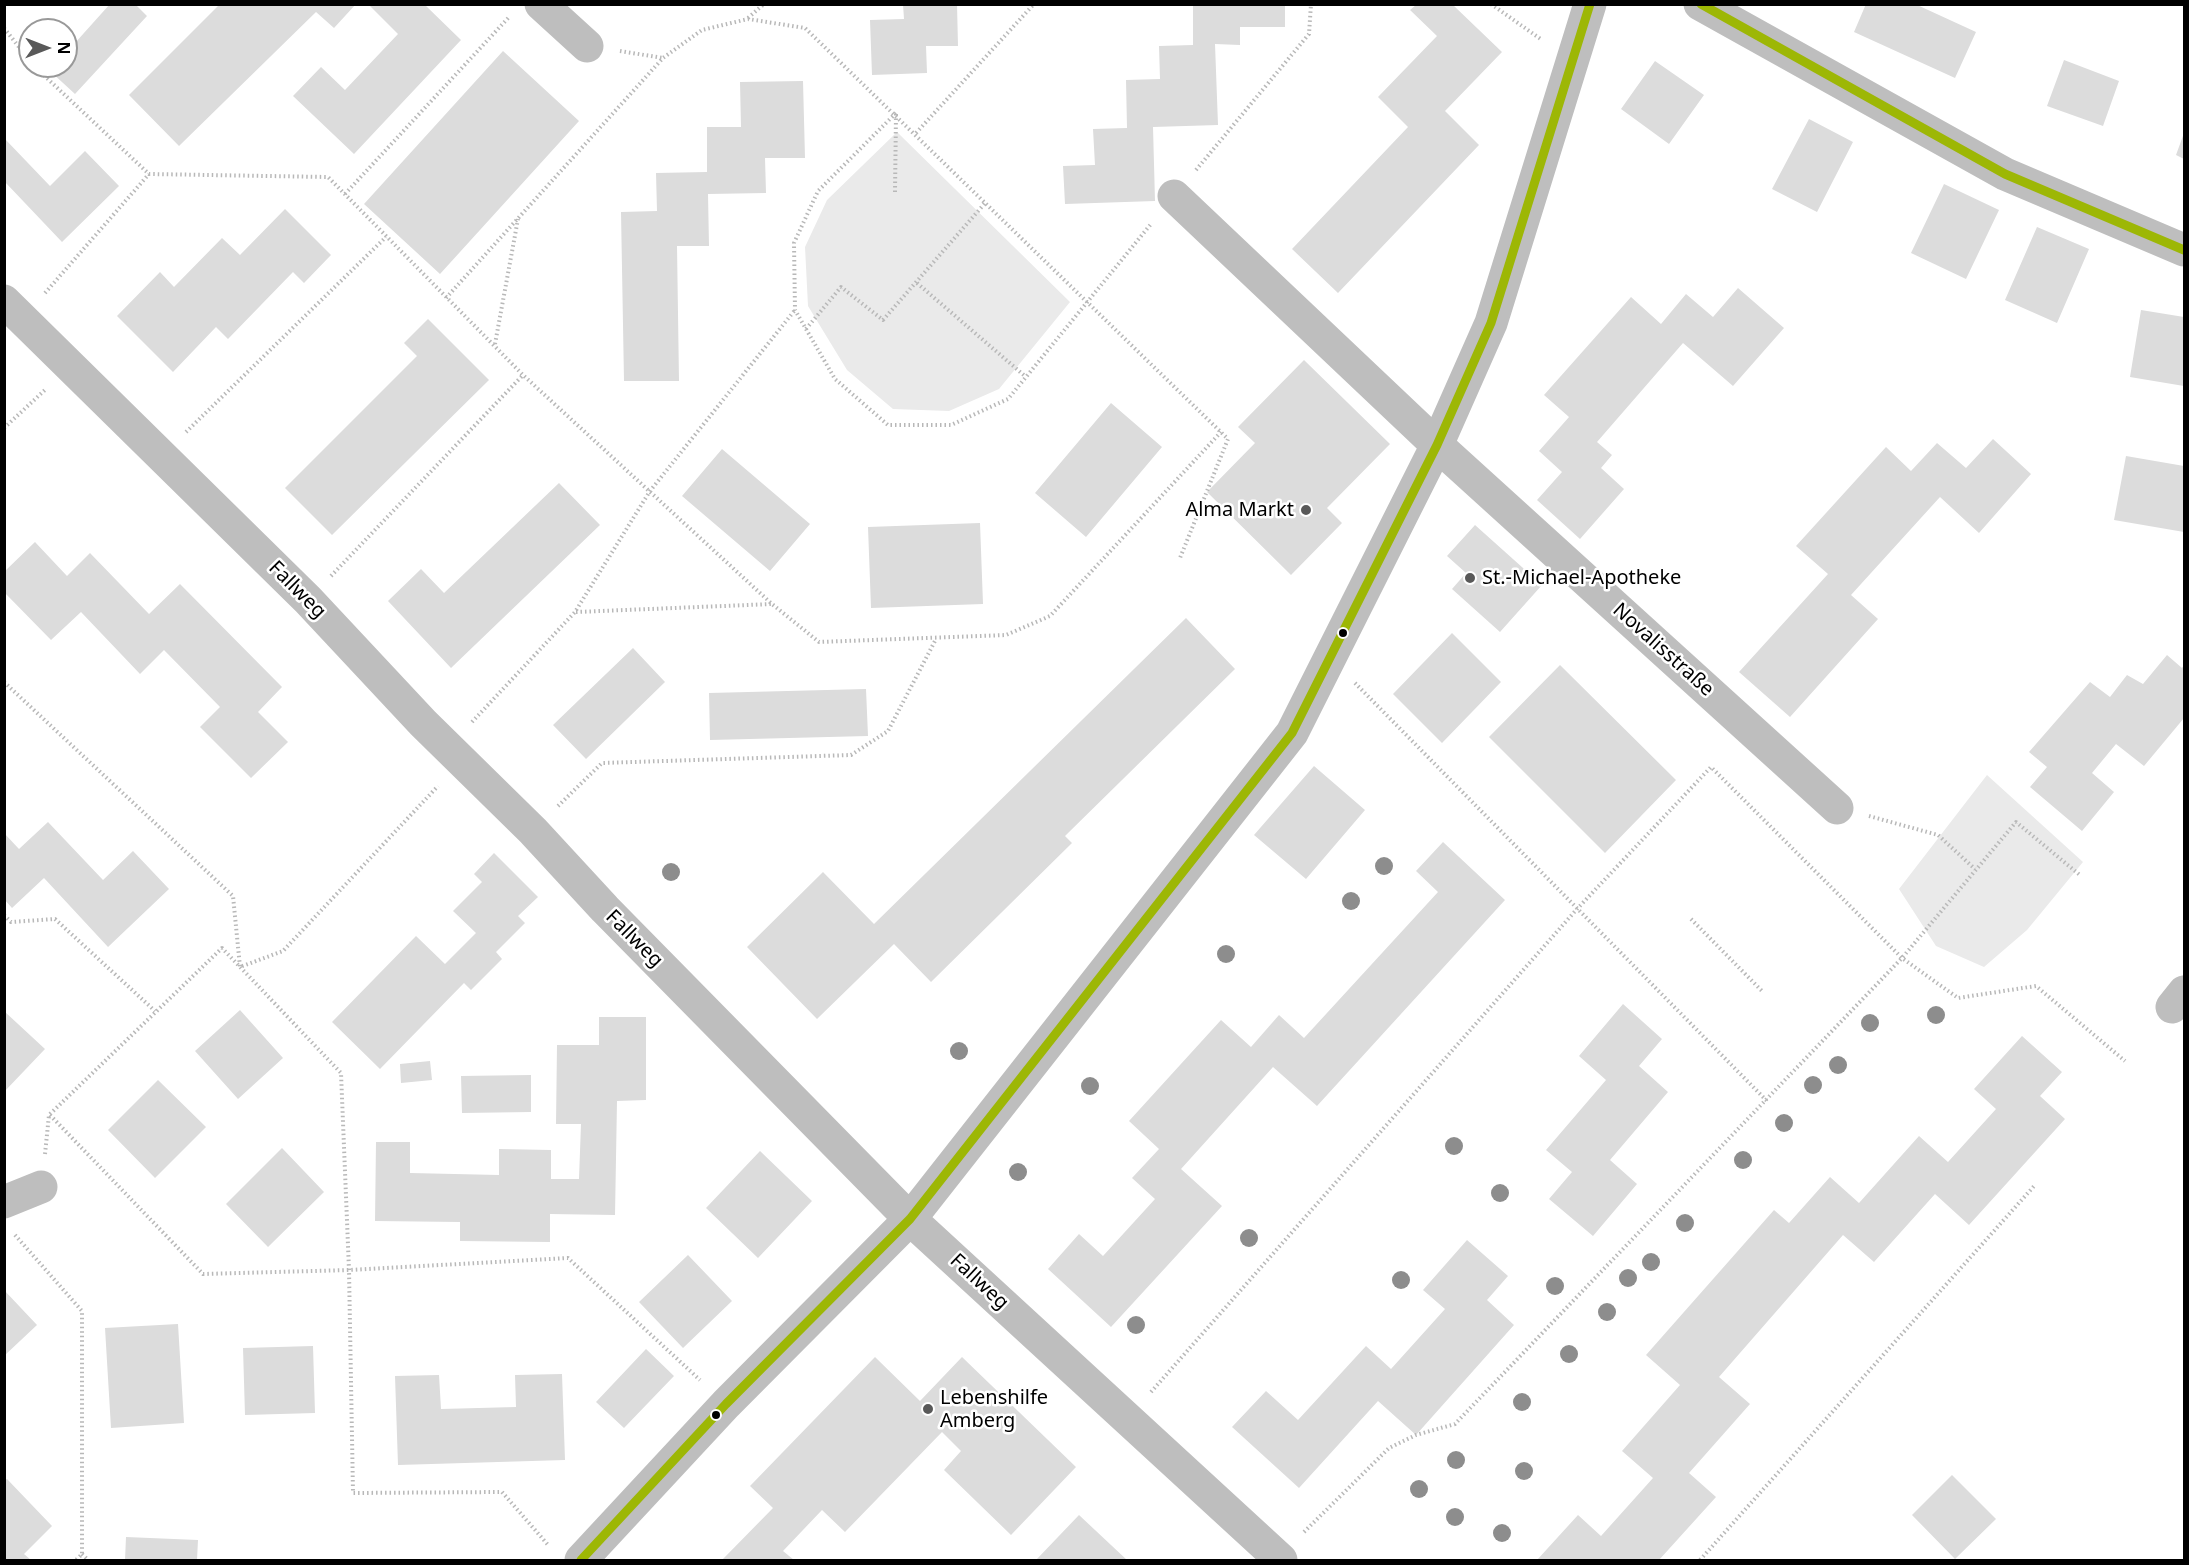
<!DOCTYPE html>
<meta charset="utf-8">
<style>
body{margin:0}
#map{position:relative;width:2189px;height:1565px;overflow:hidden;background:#fff;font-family:"Noto Sans",sans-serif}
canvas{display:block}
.frame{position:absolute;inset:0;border:6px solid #000;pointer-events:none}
.north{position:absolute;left:18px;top:18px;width:60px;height:60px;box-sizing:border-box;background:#fff;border:2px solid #999;border-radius:50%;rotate:90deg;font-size:16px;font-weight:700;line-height:24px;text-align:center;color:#000}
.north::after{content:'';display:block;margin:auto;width:21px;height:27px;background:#595959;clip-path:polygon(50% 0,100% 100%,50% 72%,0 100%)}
</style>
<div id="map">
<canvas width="2189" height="1565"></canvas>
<div class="frame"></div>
<div class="north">N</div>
</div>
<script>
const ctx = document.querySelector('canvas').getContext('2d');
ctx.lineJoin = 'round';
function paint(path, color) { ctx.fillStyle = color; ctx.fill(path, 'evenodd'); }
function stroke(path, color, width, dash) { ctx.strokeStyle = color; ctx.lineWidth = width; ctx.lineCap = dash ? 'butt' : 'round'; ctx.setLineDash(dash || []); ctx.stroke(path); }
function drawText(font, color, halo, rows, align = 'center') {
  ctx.font = font + ' "Noto Sans",sans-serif'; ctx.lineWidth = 5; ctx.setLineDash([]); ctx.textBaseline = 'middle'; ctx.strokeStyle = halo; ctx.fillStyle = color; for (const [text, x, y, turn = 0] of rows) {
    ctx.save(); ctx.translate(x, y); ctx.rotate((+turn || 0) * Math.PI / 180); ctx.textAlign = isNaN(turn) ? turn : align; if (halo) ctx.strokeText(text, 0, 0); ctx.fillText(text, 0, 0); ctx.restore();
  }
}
const green = new Path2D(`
 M897 132 1070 302 999 389 949 411 893 409 847 370 808 306 805 247 827 200Z
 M1987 775 2083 862 2027 930 1984 967 1936 946 1899 889Z`);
const building = new Path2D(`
 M110 4H135L147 16 75 94 50 71 54 66H66V53Z
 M220 4H356L334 28 316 12 179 146 129 95Z
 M368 4H424L461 40 354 154 293 96 321 67 345 90 398 34Z
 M903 4H957L958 46H926L927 73 872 75 870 20 904 19Z
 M1193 4H1285V27H1240V45L1215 44 1218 125 1153 127 1155 201 1065 204 1063 166 1095 165 1093 129 1127 128 1126 80 1160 79 1159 46 1193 45Z
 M1866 4H1915L1976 32 1955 78 1854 32Z
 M1416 5H1453L1502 52 1445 111 1479 145 1338 293 1292 249 1408 127 1378 97 1437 36 1410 10Z
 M503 51 579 121 440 274 364 204Z
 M2064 60 2119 81 2103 126 2047 106Z
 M1655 61 1704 95 1669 144 1621 109Z
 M803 81 805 158H765L766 193 708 194 709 246H677L679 381H624L621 212 657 211 656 173 707 172V127H741L740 82Z
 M1809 119 1853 142 1817 212 1772 189Z
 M2184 133V159L2176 155Z
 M5 139 50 186 85 151 119 186 62 242 5 182Z
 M1944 184 1999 210 1966 279 1911 253Z
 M285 209 331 255 304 283 293 272 228 339 216 327 173 372 117 316 160 272 174 287 222 238 240 255Z
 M2037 227 2089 249 2057 323 2005 300Z
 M1738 288 1784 328 1733 386 1683 343 1597 442 1612 455 1601 468 1624 489 1580 539 1537 500 1562 472 1539 451 1569 417 1544 395 1631 297 1661 324 1686 294 1713 317Z
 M2141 310 2184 317V386L2130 377Z
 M428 319 489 380 332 535 285 488 417 356 404 343Z
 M1304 360 1390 444 1327 508 1342 523 1291 575 1207 492 1255 443 1238 427Z
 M1111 403 1162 447 1086 537 1035 493Z
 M1993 439 2031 474 1979 533 1940 497 1851 595 1878 619 1790 717 1739 672 1828 574 1796 546 1886 447 1911 471 1937 443 1966 468Z
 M722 449 810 524 770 571 682 496Z
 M2126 456 2184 466V532L2114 520Z
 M559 483 600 525 451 668 388 601 421 569 444 593Z
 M980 523 983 604 871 608 868 527Z
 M1475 525 1542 585 1500 632 1452 589 1466 573 1447 556Z
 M35 542 67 576 90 553 149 614 180 584 282 687 258 712 288 742 251 778 200 727 220 707 164 650 140 674 81 612 51 640 4 592V572Z
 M1186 618 1235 669 1065 836 1072 843 931 982 894 944 817 1019 747 947 823 872 874 924Z
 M1452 633 1501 682 1442 743 1393 694Z
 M633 648 665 682 586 759 553 725Z
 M2167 655 2182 668 2184 665V718L2144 766 2116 744 2092 773 2114 792 2082 831 2030 787 2047 767 2029 752 2090 682 2110 697 2127 675 2143 684Z
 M1560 665 1676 780 1605 853 1489 737Z
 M866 689 868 736 710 740 709 693Z
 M1314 766 1365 810 1306 879 1254 835Z
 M48 822 103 880 133 851 169 889 108 947 44 878 12 908 4 899V833L19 849Z
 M1443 842 1505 900 1317 1106 1273 1067 1181 1169 1222 1206 1111 1327 1048 1269 1079 1234 1103 1256 1155 1199 1132 1178 1159 1149 1129 1121 1221 1020 1251 1047 1279 1015 1304 1038 1438 892 1416 871Z
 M494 853 538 897 518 916 525 923 496 952 502 959 471 990 464 983 380 1069 332 1022 416 936 445 964 476 933 453 911 482 882 474 874Z
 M1623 1004 1662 1039 1639 1066 1668 1092 1610 1160 1637 1184 1593 1236 1549 1199 1572 1172 1546 1150 1606 1080 1579 1056Z
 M240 1010 283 1058 238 1099 195 1051Z
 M4 1011 45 1049 4 1092Z
 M599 1017H646V1100L617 1101 615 1215 550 1214V1242L460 1241V1222L375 1221 376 1142H410V1173L499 1175V1149L551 1150V1179H579L581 1124H556L557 1045H599Z
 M2022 1036 2062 1072 2040 1096 2065 1119 1969 1225 1935 1194 1874 1262 1843 1235 1719 1377 1750 1404 1689 1473 1716 1497 1659 1560H1537L1578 1515 1601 1536 1653 1478 1622 1451 1680 1385 1646 1355 1774 1210 1789 1223 1830 1177 1859 1203 1919 1136 1948 1162 1996 1109 1974 1089Z
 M430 1061 432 1080 401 1083 400 1064Z
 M531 1075V1112L462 1113 461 1076Z
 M158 1080 206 1127 155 1178 108 1130Z
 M282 1148 324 1192 268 1247 226 1204Z
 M760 1151 812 1201 758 1258 706 1208Z
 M1467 1240 1508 1276 1487 1300 1514 1325 1416 1435 1378 1401 1299 1488 1232 1427 1266 1391 1298 1420 1366 1346 1391 1369 1445 1309 1423 1290Z
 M688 1255 732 1301 683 1348 639 1302Z
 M4 1290 37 1325 4 1356Z
 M178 1324 184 1423 111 1428 105 1328Z
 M313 1346 315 1413 245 1415 243 1348Z
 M646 1349 674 1376 624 1428 596 1402Z
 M875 1357 920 1401 962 1357 1076 1467 1011 1535 944 1470 961 1451 942 1432 845 1532 822 1510 783 1551 794 1560H722L773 1508 750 1486Z
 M562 1374 565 1460 398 1465 395 1376 439 1375 441 1409 516 1407 515 1375Z
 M1952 1475 1996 1519 1955 1559 1912 1515Z
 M7 1479 52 1526 24 1554 31 1560H4V1481Z
 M1079 1515 1127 1560H1036Z
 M126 1537 198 1540 197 1560H125Z`);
const path = new Path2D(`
 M1491 4 1542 40
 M748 18 764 4
 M4 28 30 61
 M620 51 663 58
 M34 66 149 174 328 177 523 375 772 604 819 642 1006 635 1050 616 1221 432
 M896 113 818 191 794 243 795 310 835 379 888 425H951L1008 399 1151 224
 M916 133 1034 4
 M1196 170 1309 34 1311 4
 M895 192 896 114
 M345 194 510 16
 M917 283 1026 377
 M45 293 149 174
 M446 298 663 58 702 30 748 19 805 28 1228 439 1180 558
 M806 329 841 287 883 320 986 202
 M495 344 518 219
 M4 428 46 389
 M186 432 386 237
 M331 576 523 375
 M576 612 772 604
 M4 682 233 896 240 967 283 951 438 786
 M1355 683 1767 1101
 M472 722 575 612 650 491 795 310
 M558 806 602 763 851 755 888 731 936 639
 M1869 816 1938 835 1975 869
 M4 915 11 922 55 919 155 1011
 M1691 919 1763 992
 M50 1115 203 1274 349 1270 568 1258 700 1380
 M45 1154 49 1115 222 948 341 1073 349 1270 353 1493 502 1492 549 1546
 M15 1235 82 1311V1554L76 1560
 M1151 1392 1577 909 1711 767 1902 958 1958 998 2036 986 2125 1061
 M1304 1532 1389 1448 1416 1435 1455 1424 1902 958 2016 822 2081 876
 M82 1554 88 1560
 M1700 1560 2035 1185`);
const minor = new Path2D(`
 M541 4 587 46
 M1700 4 2005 174 2184 250
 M1174 196 1437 445 1837 808
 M4 301 308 600 423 723 533 831 605 909 910 1219 1281 1560
 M2172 1007 2184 992
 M4 1202 41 1187
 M581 1560 726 1404 910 1219 1292 733 1437 445 1491 323 1590 4`);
const bus1 = new Path2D(`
 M1701 4 2005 174 2184 250
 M581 1560 726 1404 910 1219 1292 733 1437 445 1491 323 1590 4`);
const trees = [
 [1384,866],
 [671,872],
 [1351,901],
 [1226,954],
 [1936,1015],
 [1870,1023],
 [959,1051],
 [1838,1065],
 [1813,1085],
 [1090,1086],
 [1784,1123],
 [1454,1146],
 [1743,1160],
 [1018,1172],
 [1500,1193],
 [1685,1223],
 [1249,1238],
 [1651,1262],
 [1628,1278],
 [1401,1280],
 [1555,1286],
 [1607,1312],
 [1136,1325],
 [1569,1354],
 [1522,1402],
 [1456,1460],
 [1524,1471],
 [1419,1489],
 [1455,1517],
 [1502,1533]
];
const markers = [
 [1306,510,6,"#595959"],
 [1470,578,6,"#595959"],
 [1343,633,5,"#000"],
 [928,1409,6,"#595959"],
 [716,1415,5,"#000"]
];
const poiNames = [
 ["Alma Markt",1294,510,"right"],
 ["St.-Michael-Apotheke",1482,578],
 ["Lebenshilfe",940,1398],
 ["Amberg",940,1421]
];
const streetNames = [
 ["Fallweg",297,590,45],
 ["Novalisstraße",1663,650,42],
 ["Fallweg",634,939,45],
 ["Fallweg",979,1282,43]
];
paint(green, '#eaeaea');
paint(building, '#dcdcdc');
stroke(path, '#b8b8b8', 4, [1.5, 3]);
stroke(minor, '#bebebe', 33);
stroke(bus1, '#9db705', 9);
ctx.fillStyle = '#8d8d8d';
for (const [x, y] of trees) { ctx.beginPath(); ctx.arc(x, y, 9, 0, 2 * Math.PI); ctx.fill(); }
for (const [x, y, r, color] of markers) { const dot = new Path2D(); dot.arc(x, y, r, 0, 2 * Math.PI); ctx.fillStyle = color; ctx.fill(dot); stroke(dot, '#fff', 2); }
drawText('20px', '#000', '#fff', poiNames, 'left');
drawText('20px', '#000', '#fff', streetNames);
</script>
